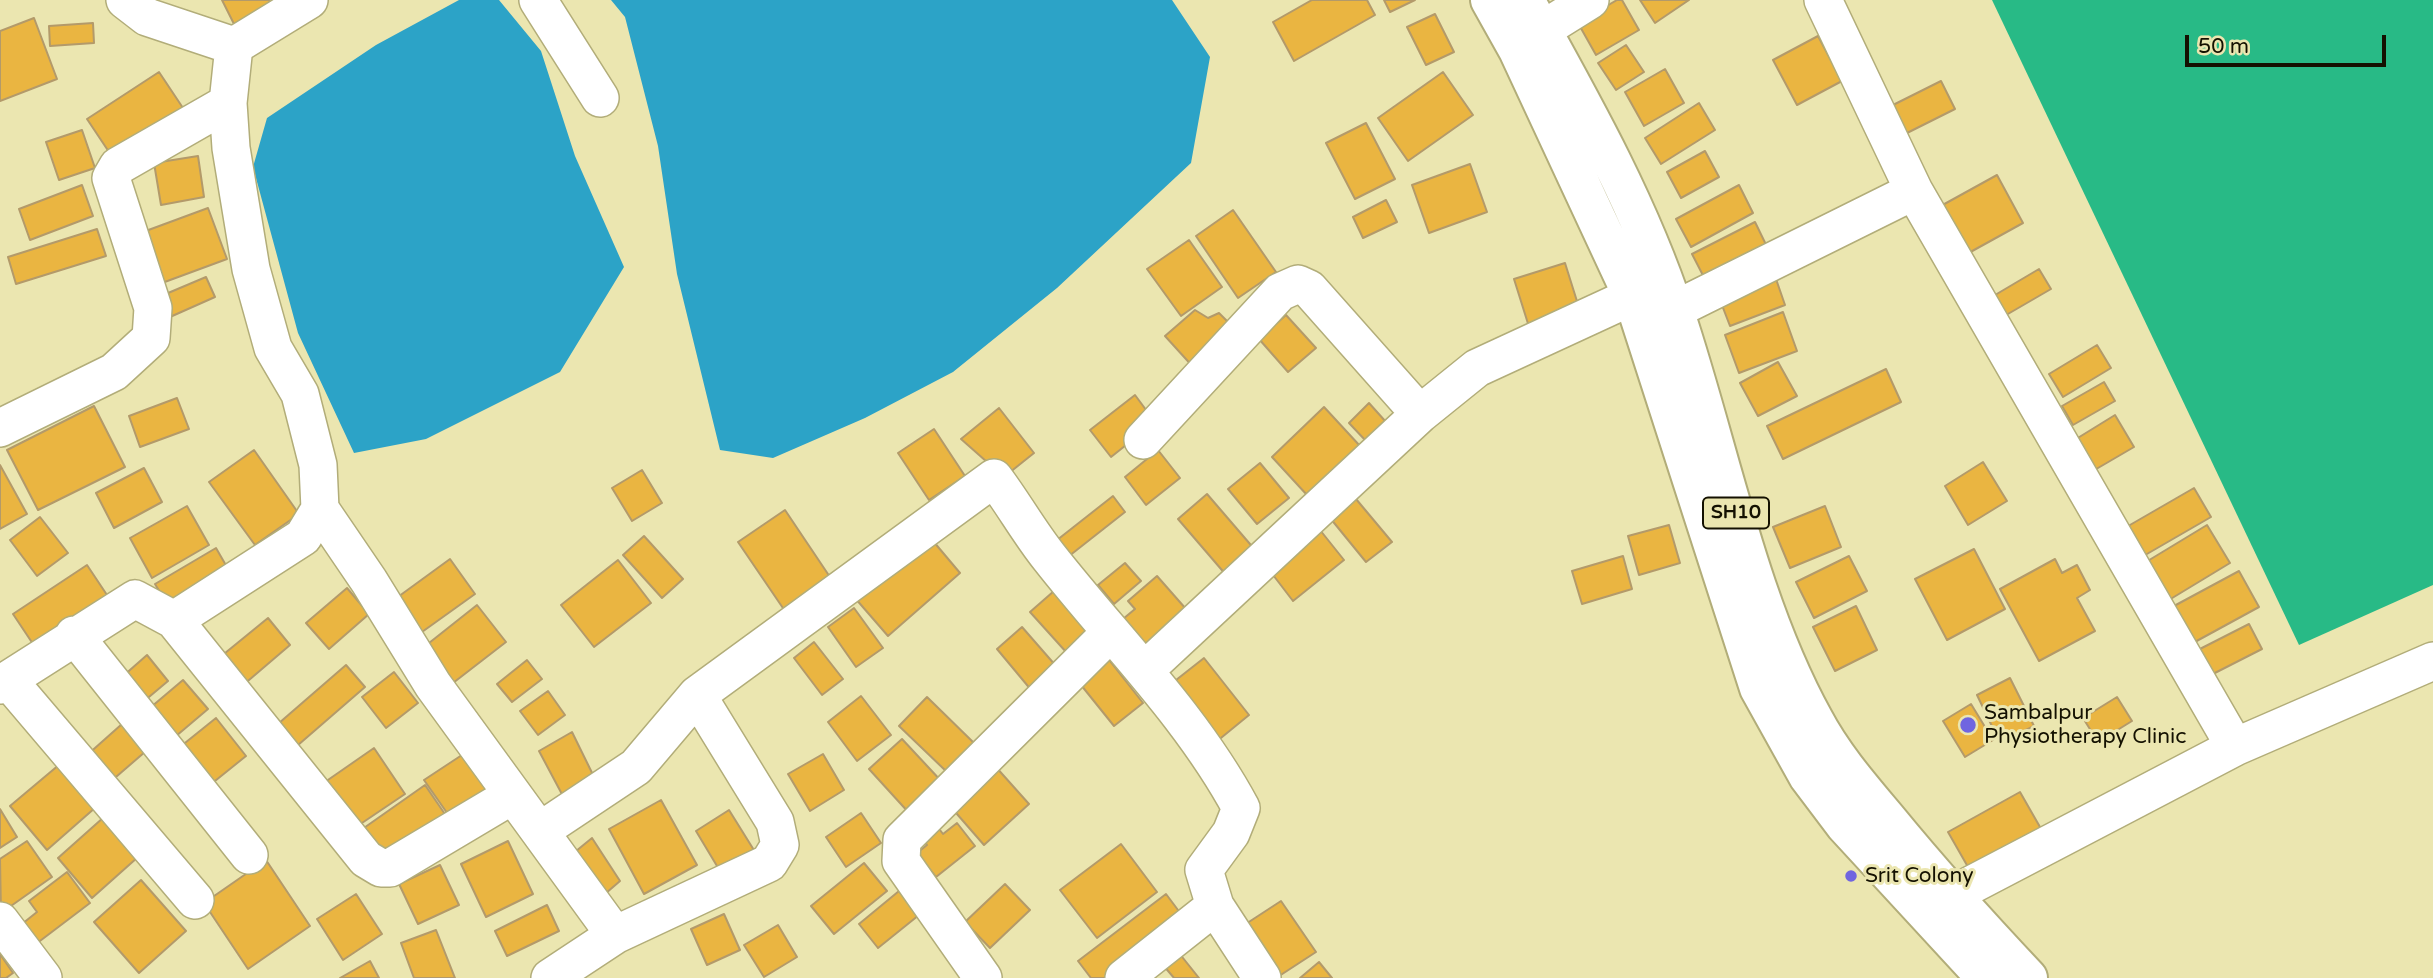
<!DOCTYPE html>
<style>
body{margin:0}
#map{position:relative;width:2433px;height:978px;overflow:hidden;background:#ebe6b0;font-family:"Varela Round",sans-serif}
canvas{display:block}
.scale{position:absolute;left:2185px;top:35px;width:201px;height:32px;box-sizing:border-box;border:4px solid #141101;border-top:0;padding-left:9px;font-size:21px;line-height:24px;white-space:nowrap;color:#141101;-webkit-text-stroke:5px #ebe6b0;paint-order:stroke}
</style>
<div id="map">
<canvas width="2433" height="978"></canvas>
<div class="scale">50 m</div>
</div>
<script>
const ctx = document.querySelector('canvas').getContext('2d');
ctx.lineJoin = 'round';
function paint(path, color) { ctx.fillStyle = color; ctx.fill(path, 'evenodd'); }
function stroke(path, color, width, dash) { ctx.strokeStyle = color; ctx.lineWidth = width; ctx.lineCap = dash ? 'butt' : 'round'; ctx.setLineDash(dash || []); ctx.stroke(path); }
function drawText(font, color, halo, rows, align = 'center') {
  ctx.font = font + ' "Varela Round",sans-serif'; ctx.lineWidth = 6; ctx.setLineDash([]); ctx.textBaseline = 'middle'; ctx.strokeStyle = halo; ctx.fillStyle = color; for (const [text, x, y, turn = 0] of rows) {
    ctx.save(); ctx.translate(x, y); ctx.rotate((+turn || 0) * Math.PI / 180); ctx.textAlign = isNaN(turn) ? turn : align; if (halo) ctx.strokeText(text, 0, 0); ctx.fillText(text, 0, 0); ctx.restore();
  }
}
const forest = new Path2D(`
 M1992 0H2433V585L2299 645Z`);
const water = new Path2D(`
 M459 0H499L541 51 575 156 624 267 560 372 426 439 354 453 298 333 253 167 267 118 376 45Z
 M611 0H1172L1210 57 1191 163 1057 288 953 372 865 418 773 458 720 450 677 274 658 146 625 17Z`);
const building = new Path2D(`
 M222 0H269L271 4 234 24Z
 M1312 0H1367L1375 15 1294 61 1273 22Z
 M1384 0H1415L1390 12Z
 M1617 0H1622L1639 30 1596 55 1578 23Z
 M1640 0H1689L1655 23Z
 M1435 14 1454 52 1426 65 1407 27Z
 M34 18 57 79 0 101V31Z
 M93 23 94 43 50 46 49 26Z
 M1818 36 1842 81 1797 105 1773 60Z
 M1626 45 1644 72 1616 90 1598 63Z
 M1665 69 1684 103 1644 126 1625 92Z
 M159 72 185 111 113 158 87 119Z
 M1443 72 1473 115 1408 161 1378 118Z
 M1941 81 1955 109 1903 135 1889 107Z
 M1699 103 1715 130 1661 164 1645 138Z
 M1366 123 1395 179 1355 199 1326 143Z
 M82 130 95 168 59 180 46 142Z
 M1705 151 1719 177 1681 198 1667 172Z
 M198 156 204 197 161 205 154 163Z
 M1470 164 1487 212 1429 233 1412 185Z
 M1997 175 2023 223 1965 255 1939 207Z
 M82 185 93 216 30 240 19 209Z
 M1739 185 1753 213 1691 247 1676 219Z
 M1386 200 1397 222 1363 238 1353 217Z
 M208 208 227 259 162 283 143 232Z
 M1233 210 1276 272 1238 298 1196 236Z
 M1755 222 1772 257 1710 289 1692 254Z
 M97 229 106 256 16 284 8 257Z
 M1189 240 1222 287 1181 316 1147 269Z
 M1565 263 1581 314 1530 330 1514 279Z
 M2039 269 2051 289 2001 318 1990 298Z
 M206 277 215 297 170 317 161 296Z
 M1776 279 1785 305 1730 326 1720 300Z
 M1195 310 1208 318 1219 313 1236 330 1195 369 1165 336Z
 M1783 312 1797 351 1739 373 1725 335Z
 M1286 315 1316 348 1288 372 1259 339Z
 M2097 345 2111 368 2063 397 2049 374Z
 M1778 362 1797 396 1758 416 1740 383Z
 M1886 369 1901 402 1783 459 1767 426Z
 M2104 382 2115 401 2073 425 2062 406Z
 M1135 395 1155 422 1111 457 1090 430Z
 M177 398 189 429 140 447 129 416Z
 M1369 403 1386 422 1366 441 1349 423Z
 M94 406 125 467 38 510 7 450Z
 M1324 407 1360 446 1307 495 1272 457Z
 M999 408 1034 453 1004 477 961 439Z
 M2115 415 2134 447 2086 475 2068 444Z
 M934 429 965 476 929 500 898 453Z
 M254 450 299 514 255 545 209 482Z
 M1158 450 1180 478 1146 505 1125 477Z
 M1983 462 2007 501 1968 525 1945 486Z
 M1260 463 1289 498 1257 524 1228 489Z
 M0 465 27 514 0 529Z
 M144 468 162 502 114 528 96 493Z
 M642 470 662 503 632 521 612 488Z
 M2194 488 2211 517 2140 558 2123 529Z
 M1351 493 1392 542 1366 562 1326 513Z
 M1207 494 1256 551 1227 576 1178 519Z
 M1113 496 1125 512 1064 560 1052 544Z
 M187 506 209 545 152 578 130 538Z
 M1825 506 1841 547 1790 568 1773 527Z
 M785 510 834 583 787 614 738 542Z
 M40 517 68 553 37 576 10 540Z
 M1669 525 1680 563 1639 575 1628 536Z
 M2207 525 2230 563 2164 603 2141 565Z
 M1320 530 1344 560 1293 601 1270 571Z
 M928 535 960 573 888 636 855 598Z
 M644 536 683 579 662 598 623 555Z
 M216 548 231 574 170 609 155 584Z
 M1974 549 2005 609 1947 640 1915 579Z
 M1623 556 1632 589 1582 604 1572 571Z
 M1849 556 1867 591 1814 618 1796 582Z
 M450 559 475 594 415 637 391 602Z
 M2055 559 2062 573 2077 565 2090 590 2077 598 2095 631 2039 661 2000 589Z
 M618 560 651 603 594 647 561 605Z
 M1125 563 1141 581 1114 604 1098 585Z
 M87 565 109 598 35 647 13 614Z
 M2239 571 2259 607 2193 643 2174 606Z
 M1157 576 1186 609 1140 650 1117 624 1135 609 1128 601Z
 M347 588 369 614 329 649 306 623Z
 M1054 591 1091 632 1067 653 1030 612Z
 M477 605 506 642 453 683 424 647Z
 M1856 606 1877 650 1835 671 1813 627Z
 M854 608 883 648 856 667 828 627Z
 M268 618 290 645 242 686 219 658Z
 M2249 624 2262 649 2207 677 2194 652Z
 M1022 627 1063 674 1037 697 997 649Z
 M814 642 843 679 822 695 794 658Z
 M147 655 168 681 143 702 122 677Z
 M1106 656 1143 703 1114 726 1077 680Z
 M1204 658 1249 715 1216 742 1171 684Z
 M527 660 542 679 512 702 497 684Z
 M346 665 365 687 290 752 271 730Z
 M394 672 418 703 386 728 362 697Z
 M2010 678 2034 726 2000 743 1977 695Z
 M183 680 208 709 169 742 144 713Z
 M548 691 565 715 538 735 520 711Z
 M861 696 891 735 857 761 828 722Z
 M927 697 975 744 948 773 899 726Z
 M2117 697 2132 721 2098 742 2083 718Z
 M1971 704 1993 740 1965 757 1943 721Z
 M216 718 246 756 205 789 175 751Z
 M122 724 146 751 109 783 86 756Z
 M572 732 598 785 564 798 539 751Z
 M902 739 943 783 910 814 869 769Z
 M374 748 405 794 356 827 325 782Z
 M468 751 494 791 452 820 424 780Z
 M823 754 844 790 810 811 788 774Z
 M60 764 96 807 47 850 10 806Z
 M995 766 1029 804 984 845 950 806Z
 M425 785 449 820 384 864 361 830Z
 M2020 792 2044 834 1972 874 1948 832Z
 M661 800 697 865 644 894 609 829Z
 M0 809 17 837 0 848Z
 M729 810 757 855 723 876 696 831Z
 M861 813 881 843 846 867 826 837Z
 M104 817 138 857 92 898 58 858Z
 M934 822 943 834 957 823 975 846 936 877 917 853 927 845 918 834Z
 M592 838 620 881 598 900 570 856Z
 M27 841 52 877 1 913 0 859Z
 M508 841 533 894 486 917 461 864Z
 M1121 844 1157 892 1097 938 1060 890Z
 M266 860 310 926 248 969 204 903Z
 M864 863 887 891 834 934 811 906Z
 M440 865 459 905 418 924 399 884Z
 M67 872 90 903 32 947 17 928 37 912 29 901Z
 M141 880 186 931 139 973 94 922Z
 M1005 884 1030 910 990 948 965 922Z
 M899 891 919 915 878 948 859 924Z
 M356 894 382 934 343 960 317 919Z
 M1166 894 1187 922 1113 978H1091L1078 961Z
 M1281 901 1316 952 1276 978 1235 931Z
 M547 905 559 931 507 956 495 931Z
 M724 914 740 950 707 965 691 929Z
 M778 925 797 957 764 977 744 945Z
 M436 930 455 978H414L401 943Z
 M1179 953 1199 978H1174L1163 965Z
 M0 954 13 973 6 978H0Z
 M370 961 379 978H340Z
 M1319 962 1332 978H1300Z`);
const minor = new Path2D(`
 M125 0 147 17 234 46 309 0
 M538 0 600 98
 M1823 0 1914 191 2235 747
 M1542 30 1590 0
 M1648 323 1914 191
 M0 428 114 372 151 338 153 308 111 178 118 166 228 103
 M1143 440 1280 292 1298 284 1309 289 1420 414
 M320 509 369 581 433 685 615 935
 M174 620 366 859 381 868H390L511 796
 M74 635 249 855
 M1145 670 1420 414 1477 368 1659 284
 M8 680 195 900
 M0 685 135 599 174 620 303 537 320 509 318 465 300 394 273 348 251 269 231 148 228 103 234 46
 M540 831 636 767 697 695 994 478C1013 503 1029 532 1049 557 1114 640 1191 715 1241 808L1231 833 1204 870 1215 906 1262 978
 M1950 896 2235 747 2433 661
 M0 921 43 978
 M550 978 615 935 769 863 780 845 775 822 697 695
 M983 978 901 861 902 840 1110 633
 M1124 978 1215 906`);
const major = new Path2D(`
 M1490 0 1518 50 1633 297 1759 688 1808 776 1845 825 1986 978
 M1525 0C1581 101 1639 203 1675 313 1719 444 1747 599 1814 720 1833 756 1861 788 1887 819 1932 874 1979 926 2028 978`);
const markers = [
 [1968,725,9,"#7065e0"],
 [1851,876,7,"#7065e0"]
];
const shields = [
 [1736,513,66]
];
const shieldNames = [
 ["SH10",1736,513]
];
const poiNames = [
 ["Sambalpur",1984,713],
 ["Physiotherapy Clinic",1984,737],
 ["Srit Colony",1865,876]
];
paint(forest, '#28ba86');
paint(water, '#2ca3c7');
paint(building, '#eab541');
stroke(building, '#b39a6a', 2);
stroke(minor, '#b2ad79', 40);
stroke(major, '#b2ad79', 42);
stroke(minor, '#fff', 37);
stroke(major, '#fff', 38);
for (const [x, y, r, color] of markers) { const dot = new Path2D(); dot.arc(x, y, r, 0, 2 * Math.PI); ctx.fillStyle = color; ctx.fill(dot); stroke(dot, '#ebe6b0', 2.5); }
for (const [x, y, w] of shields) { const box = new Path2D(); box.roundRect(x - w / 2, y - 15.5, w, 31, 5); ctx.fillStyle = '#ebe6b0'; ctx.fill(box); stroke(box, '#141101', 2); }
drawText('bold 19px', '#141101', null, shieldNames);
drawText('21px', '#141101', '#ebe6b0', poiNames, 'left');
</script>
